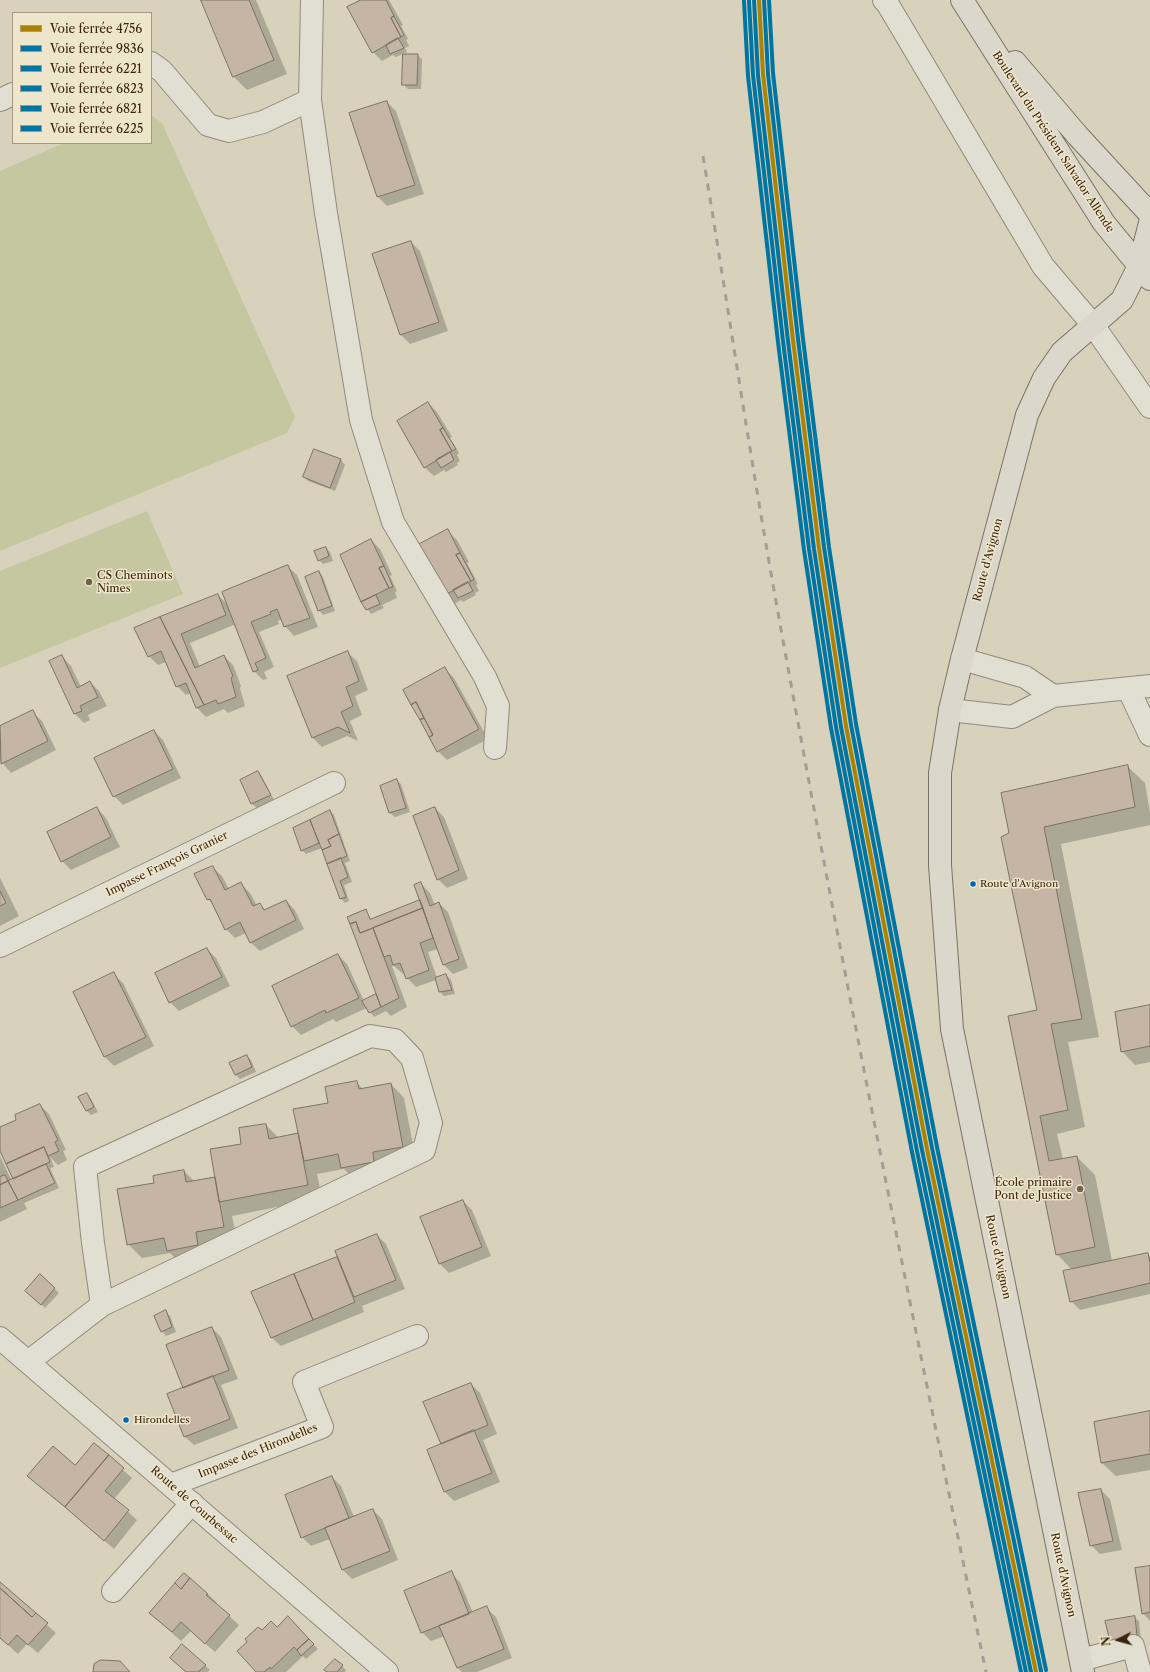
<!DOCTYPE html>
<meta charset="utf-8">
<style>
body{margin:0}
#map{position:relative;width:1150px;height:1672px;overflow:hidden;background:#d8d2bc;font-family:"Libre Caslon Text",serif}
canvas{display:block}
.legend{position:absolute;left:12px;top:12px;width:140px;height:132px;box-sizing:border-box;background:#eee6cb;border:1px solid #a7987f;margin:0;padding:5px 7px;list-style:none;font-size:12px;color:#3d240e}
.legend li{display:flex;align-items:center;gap:8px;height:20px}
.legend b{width:20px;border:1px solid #a7987f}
.north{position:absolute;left:1098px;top:1620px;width:40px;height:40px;-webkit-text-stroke:3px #eee6cb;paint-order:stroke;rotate:264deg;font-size:11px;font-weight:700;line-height:16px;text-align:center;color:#3d240e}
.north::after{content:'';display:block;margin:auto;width:14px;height:18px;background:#3d240e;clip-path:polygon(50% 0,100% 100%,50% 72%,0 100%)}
</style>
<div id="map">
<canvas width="1150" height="1672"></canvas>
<ul class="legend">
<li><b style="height:5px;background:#aa8204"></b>Voie ferrée 4756</li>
<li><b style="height:5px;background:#0075a1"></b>Voie ferrée 9836</li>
<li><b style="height:5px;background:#0075a1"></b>Voie ferrée 6221</li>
<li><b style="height:5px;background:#0075a1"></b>Voie ferrée 6823</li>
<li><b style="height:5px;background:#0075a1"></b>Voie ferrée 6821</li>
<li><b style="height:5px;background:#0075a1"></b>Voie ferrée 6225</li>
</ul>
<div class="north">N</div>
</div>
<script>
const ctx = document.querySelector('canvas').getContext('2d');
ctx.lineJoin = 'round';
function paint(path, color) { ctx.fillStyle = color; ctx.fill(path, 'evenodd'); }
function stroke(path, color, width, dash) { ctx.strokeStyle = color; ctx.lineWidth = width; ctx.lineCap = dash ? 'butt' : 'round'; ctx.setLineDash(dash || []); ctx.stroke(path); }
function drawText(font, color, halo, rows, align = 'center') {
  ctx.font = font + ' "Libre Caslon Text",serif'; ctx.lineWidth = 3; ctx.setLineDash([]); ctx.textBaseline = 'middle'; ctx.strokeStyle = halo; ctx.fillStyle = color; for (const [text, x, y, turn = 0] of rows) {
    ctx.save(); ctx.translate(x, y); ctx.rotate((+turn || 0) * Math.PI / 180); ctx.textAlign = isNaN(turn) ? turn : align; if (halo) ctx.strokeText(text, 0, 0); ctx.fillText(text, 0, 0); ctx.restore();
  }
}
const green = new Path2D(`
 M151 115 162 123 295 417 287 433 0 551V171L64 143H151Z
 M147 511 183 594 0 668V571Z`);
const shadow = new Path2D(`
 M202 0H256L287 74 247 90 234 77Z
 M363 0H389L403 25 401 26 408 39 406 40 409 46 405 48 407 52 396 57 393 55 382 61 373 52Z
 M417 55 422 59 421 89H408L403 84Z
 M387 102 396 111 424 194 387 206 378 197 351 114Z
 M411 242 420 251 448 331 410 344 401 335 374 255Z
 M428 403 437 412 452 437 450 438 459 453 457 455 460 461 457 463 458 465 446 472 444 470 434 476 424 467Z
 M315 450 341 460 345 465 335 491 308 481 304 477Z
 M448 531 457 540 469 562 467 563 478 584 476 585 479 591 475 593 476 595 463 602 461 600 451 606 442 597Z
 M371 540 380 549 392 575 390 576 397 591 395 592 397 598 382 605 384 608 371 614 362 601 341 555Z
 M326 548 330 552 333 561 323 564 319 560Z
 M287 566 297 575 318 627 294 636 285 626 282 619 278 621 279 624 259 632 274 667 264 672 267 679 263 680 254 671 236 624 190 643 200 667 224 656 233 665 241 686 240 688 245 706 228 713 224 709 206 717 197 708 191 693 186 695 177 686 166 662 158 665 149 656 218 595 228 605Z
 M319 572 323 577 335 611 323 615 319 610Z
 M347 652 357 661 368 690 355 696 362 715 350 721 358 741 347 736 322 747 313 738Z
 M62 656 71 666 81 687 90 682 99 691 107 706 88 715 90 720 84 723 75 714Z
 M444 668 454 678 488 739 447 760 438 751 405 691Z
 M32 712 42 721 56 750 11 773 0 760V727Z
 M154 731 163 740 181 778 123 805 114 796Z
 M1127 766 1145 783 1150 813V825L1061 844 1099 1037 1068 1042 1085 1127 1057 1134 1063 1159 1077 1157 1095 1175 1112 1261 1147 1254 1150 1257V1294L1080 1310 1071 1301 1072 1270 1057 1254 1009 1017 1038 1011 1002 837Z
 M258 773 262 777 274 800 257 808 252 804 241 780Z
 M396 780 401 784 410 812 395 817 390 813Z
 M97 808 106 818 120 847 71 870 62 861Z
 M435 808 444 817 468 879 447 888 438 879Z
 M330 811 334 815 350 861 345 863 352 882 344 885 349 901 345 903 341 898 322 848 306 854 302 850 294 829Z
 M212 867 222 876 229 889 241 884 250 893 257 906 260 904 266 911 286 901 295 910 304 929 260 951 250 942 246 933 235 938 226 929 215 906 208 899Z
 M0 878 19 916 0 926Z
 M421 884 430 893 435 905 439 903 448 912 468 968 453 974 444 965 438 949 428 952 437 978 446 975 451 980 455 994 444 996 439 991 436 980 416 987 407 978 405 973 403 974 394 966H392L407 1007 391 1016 386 1011 374 1017 367 1008 336 1022 333 1019 301 1035 292 1026 338 955 347 964 364 1001 376 995 379 998 348 918 365 911 371 919 421 901Z
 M207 949 216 958 230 986 179 1011 170 1002Z
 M113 974 123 983 154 1046 114 1066 105 1057 74 992Z
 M1150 1006V1062L1135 1065 1122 1051Z
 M247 1056 251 1060 256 1072 240 1079 236 1075Z
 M356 1082 363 1089 391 1084 404 1098 416 1160 356 1181 344 1169 317 1174 322 1198 232 1216 237 1240 181 1264 170 1253 142 1258 128 1244 155 1184 184 1171 194 1181 216 1178 242 1145 266 1125 279 1138 300 1134 329 1104Z
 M87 1095 91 1099 98 1112 91 1115 87 1111 80 1097Z
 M40 1105 49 1114 66 1150 63 1151 67 1160 58 1165 50 1157 54 1167 50 1168 59 1188 24 1203 27 1209 0 1222V1156L12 1181 14 1180 0 1148V1128L18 1120Z
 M463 1201 472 1210 491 1256 449 1273 440 1264Z
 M377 1235 386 1244 405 1289 362 1306 364 1312 281 1346 271 1337 253 1293 338 1257Z
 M40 1276 59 1293 45 1308 31 1295Z
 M166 1312 170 1316 176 1332 166 1336 162 1331Z
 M212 1328 221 1337 238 1379 221 1385 238 1428 194 1445 184 1436V1388Z
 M471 1384 480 1393 497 1434 483 1440 500 1482 454 1501 445 1492 442 1445 425 1403Z
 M1150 1412V1470L1116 1476 1102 1463 1095 1422Z
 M94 1444 132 1478 114 1499 137 1520 114 1549 28 1476 75 1466Z
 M332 1477 341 1486 354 1517 373 1510 382 1519 398 1560 352 1579 343 1570 330 1539 311 1546 302 1537Z
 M1101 1490 1110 1499 1122 1550 1100 1554 1091 1545Z
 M1150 1567V1621L1143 1613Z
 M451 1573 460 1582 473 1613 486 1608 496 1617 512 1658 477 1672H462L457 1667 445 1636 431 1641 422 1632Z
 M184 1574 208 1594 217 1603 216 1604 239 1625 215 1652 191 1631 181 1641 150 1613Z
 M0 1583 56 1633 38 1653 27 1644 18 1654 0 1638Z
 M1134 1617 1139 1621 1141 1640 1115 1645Z
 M297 1627 318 1649 306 1659 303 1656 286 1672H257L248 1643 262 1632Z
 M205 1665 210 1670 207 1672H187Z
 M342 1666 346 1670 345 1672H328Z`);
const building = new Path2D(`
 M201 0H249L274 60 233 77Z
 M361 0H386L394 16 391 18 401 37 372 53 347 7Z
 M394 16 404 35 401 37 391 18Z
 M398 38 404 48 390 54 386 45Z
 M403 54H418L417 85H402Z
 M387 101 415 185 377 197 349 113Z
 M411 241 439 322 400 335 372 254Z
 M428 402 443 428 440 430 452 451 424 468 397 421Z
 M443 428 456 449 452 451 440 430Z
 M314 449 341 459 330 488 303 477Z
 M450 452 454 460 441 468 436 460Z
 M448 529 460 553 456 555 471 581 441 597 414 547Z
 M371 539 384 566 379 568 389 588 361 602 340 555Z
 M326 547 329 556 318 561 314 551Z
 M460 553 474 579 471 581 456 555Z
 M288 565 310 618 284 627 277 609 270 612 271 614 251 622 266 658 255 663 258 670 253 672 222 592Z
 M384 566 393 587 389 588 379 568Z
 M319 571 332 606 318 611 305 577Z
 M468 582 473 591 458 598 453 590Z
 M218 594 226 615 181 634 195 668 224 655 233 676 231 678 236 697 218 704 216 700 204 705 160 617Z
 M376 595 380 604 366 610 361 602Z
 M160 617 204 705 196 708 186 683 176 687 161 651 148 657 134 628Z
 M348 651 359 681 346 687 353 706 341 712 350 733 338 727 312 738 287 676Z
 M62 655 77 688 90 681 98 697 80 706 82 711 74 714 49 661Z
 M445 667 479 729 437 752 429 737 433 735 416 702 411 705 403 690Z
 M416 702 424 718 420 720 411 705Z
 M33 710 48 741 1 764 0 726Z
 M424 718 433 735 429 737 420 720Z
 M154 730 173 769 113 797 94 758Z
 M1128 765 1135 807 1044 827 1082 1019 1051 1024 1068 1110 1040 1116 1049 1161 1077 1156 1095 1247 1056 1255 1008 1016 1037 1010 1001 837 1009 833 1001 793Z
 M258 771 271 795 251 804 240 780Z
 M397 779 406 808 389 813 380 786Z
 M97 807 111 837 61 862 47 832Z
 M435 807 459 870 437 880 413 816Z
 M330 810 339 834 328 840 331 846 322 850 310 820Z
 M310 820 319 843 301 851 293 828Z
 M339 834 347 856 327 864 322 850 331 846 328 840Z
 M341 858 348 877 340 881 346 897 340 899 327 864Z
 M213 866 225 890 241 882 253 906 260 903 264 910 286 900 296 920 250 943 240 922 225 930 210 899 207 900 194 874Z
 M421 882 430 906 439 902 459 959 443 965 414 885Z
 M0 891 6 903 0 906Z
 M420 900 423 908 360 933 356 922 350 924 347 917 366 909 370 919Z
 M423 908 433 938 420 943 429 970 406 979 400 963 393 965 390 955 384 957 373 928Z
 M356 922 360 933 373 928 399 998 381 1007 350 924Z
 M207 948 222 977 169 1003 155 973Z
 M338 954 359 998 326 1013 325 1010 291 1027 272 986Z
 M114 972 146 1037 104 1057 73 992Z
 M446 974 452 990 439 992 435 978Z
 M376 994 381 1007 369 1013 362 1001Z
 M1150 1005V1046L1121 1052 1115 1012Z
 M247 1055 252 1067 235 1075 229 1063Z
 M357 1081 359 1089 391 1083 403 1147 373 1152 374 1162 341 1168 338 1154 304 1161 293 1109 328 1103 325 1087Z
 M87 1093 94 1107 86 1111 78 1097Z
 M40 1104 58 1140 55 1142 59 1151 48 1156 44 1147 6 1164 0 1151V1127L16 1120 15 1115Z
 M266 1124 269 1139 298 1133 308 1185 219 1202 210 1149 241 1144 239 1128Z
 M44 1147 50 1162 13 1179 6 1164Z
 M46 1164 55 1183 18 1200 8 1181Z
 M184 1170 186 1182 215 1177 224 1227 196 1232 198 1245 167 1251 164 1238 127 1245 117 1189 154 1183 153 1176Z
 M5 1175 8 1181 0 1185V1177Z
 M8 1181 18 1200 0 1208V1185Z
 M463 1200 482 1247 439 1264 420 1217Z
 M377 1234 396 1280 354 1297 335 1251Z
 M1148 1253 1150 1263V1283L1070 1302 1063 1271Z
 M337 1257 355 1302 313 1320 294 1274Z
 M40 1274 55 1288 41 1305 25 1291Z
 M294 1274 313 1320 271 1338 251 1292Z
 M166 1310 172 1327 161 1332 154 1316Z
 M212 1327 229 1370 183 1388 166 1345Z
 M213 1376 230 1419 184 1437 167 1394Z
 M471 1383 488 1425 441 1444 423 1402Z
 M1150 1411V1454L1101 1463 1094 1422Z
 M474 1430 492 1473 444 1492 427 1450Z
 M94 1443 109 1455 65 1507 27 1476 53 1446 75 1465Z
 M109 1455 124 1468 105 1491 129 1510 104 1541 65 1507Z
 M332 1476 349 1518 301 1538 285 1495Z
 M1101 1489 1113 1541 1090 1546 1078 1493Z
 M373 1509 390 1551 342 1570 325 1528Z
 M1150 1566V1612L1142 1614 1135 1568Z
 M452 1571 469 1614 421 1633 404 1591Z
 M184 1573 190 1578 181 1589 175 1583Z
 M190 1578 208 1594 206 1595 230 1615 205 1644 181 1622 172 1632 149 1613 175 1583 181 1589Z
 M0 1582 36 1613 32 1617 0 1588Z
 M0 1588 32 1617 36 1613 48 1623 28 1645 17 1635 8 1645 0 1638Z
 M487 1606 504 1649 457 1668 439 1626Z
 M288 1616 309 1639 297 1650 294 1647 271 1669 270 1667 264 1672H256L237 1651 247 1642 245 1639 258 1627 262 1630 271 1621 277 1627Z
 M1135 1616 1137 1636 1110 1641 1105 1621Z
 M309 1639 314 1644 301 1656 297 1650Z
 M182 1644 206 1665 198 1672H186L170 1658Z
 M335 1659 343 1665 337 1672H327L324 1670Z
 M101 1660 120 1661 130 1672H93L94 1664Z`);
const minor = new Path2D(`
 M312 0 310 100 326 213 361 420 393 522 485 677 498 706 495 748
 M884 0 887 3 1043 266 1093 325 1150 407
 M151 63 162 71 208 125 229 131 263 122 310 100
 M0 100 13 94
 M962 659 1025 677 1053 696
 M1129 690 1150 735
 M950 710 1012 717 1053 696 1150 686
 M0 946 334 783
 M0 1338 387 1672
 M28 1362 102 1305 93 1243 85 1167 370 1036 395 1040 412 1058 431 1123 424 1150 102 1305
 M171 1485 322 1427 304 1382 417 1336
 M113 1591 192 1503
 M1081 1660 1133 1646 1140 1672`);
const major = new Path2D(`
 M962 0 1104 223 1150 279
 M1015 62 1078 136 1150 214
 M1083 1672 952 1029 940 865V773L950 710 962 659 1027 415 1044 378 1062 352 1122 300 1139 266 1150 223`);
const rail = new Path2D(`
 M703 156C728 306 750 457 777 607 841 963 912 1318 986 1672`);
const rail1 = new Path2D(`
 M759 0 763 74 793 340 819 548 846 726 927 1149 1036 1672`);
const rail2 = new Path2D(`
 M754 0 758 75 788 341 814 549 841 727 922 1150 1031 1672`);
const rail3 = new Path2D(`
 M764 0 768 74 798 339 824 547 851 725 932 1148 1041 1671`);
const rail4 = new Path2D(`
 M749 1 753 75 783 341 809 549 836 727 917 1151 1026 1672`);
const rail5 = new Path2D(`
 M769 0 773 73 803 339 829 547 856 724 937 1147 1046 1670`);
const rail6 = new Path2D(`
 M744 1 748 76 778 342 804 550 831 728 912 1152 1021 1672`);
const markers = [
 [89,582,4,"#73614b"],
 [973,884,3.5,"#0065bd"],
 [1080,1189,4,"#73614b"],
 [126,1420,3.5,"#0065bd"]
];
const busNames = [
 ["Route d'Avignon",980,884],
 ["Hirondelles",134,1420]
];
const streetNames = [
 ["Boulevard du Président Salvador Allende",1053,142,57],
 ["Route d'Avignon",988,560,-75],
 ["Impasse François Granier",167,864,-26],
 ["Route d'Avignon",998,1257,78],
 ["Impasse des Hirondelles",258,1451,-22],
 ["Route de Courbessac",194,1505,41],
 ["Route d'Avignon",1063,1575,78]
];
const poiNames = [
 ["CS Cheminots",97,576],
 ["Nîmes",97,589],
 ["École primaire",1072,1183,"right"],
 ["Pont de Justice",1072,1196,"right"]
];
paint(green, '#c5c7a0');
paint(shadow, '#0003');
paint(building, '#c5b5a4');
stroke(building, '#7a7365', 1);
stroke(minor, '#918a7b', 24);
stroke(major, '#7a7365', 24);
stroke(minor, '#e1ded2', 22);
stroke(major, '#dbd8cb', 22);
stroke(rail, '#a39e93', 3, [7, 7]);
stroke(rail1, '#aa8204', 4);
stroke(rail2, '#0075a1', 4);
stroke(rail3, '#0075a1', 4);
stroke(rail4, '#0075a1', 4);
stroke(rail5, '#0075a1', 4);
stroke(rail6, '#0075a1', 4);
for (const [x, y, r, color] of markers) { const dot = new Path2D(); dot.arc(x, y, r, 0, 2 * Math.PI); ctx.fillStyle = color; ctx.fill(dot); stroke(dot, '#eee6cb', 1.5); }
drawText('10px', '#3d240e', '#eee6cb', busNames, 'left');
drawText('11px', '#3d240e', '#eee6cb', streetNames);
drawText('11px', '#3d240e', '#eee6cb', poiNames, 'left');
</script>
